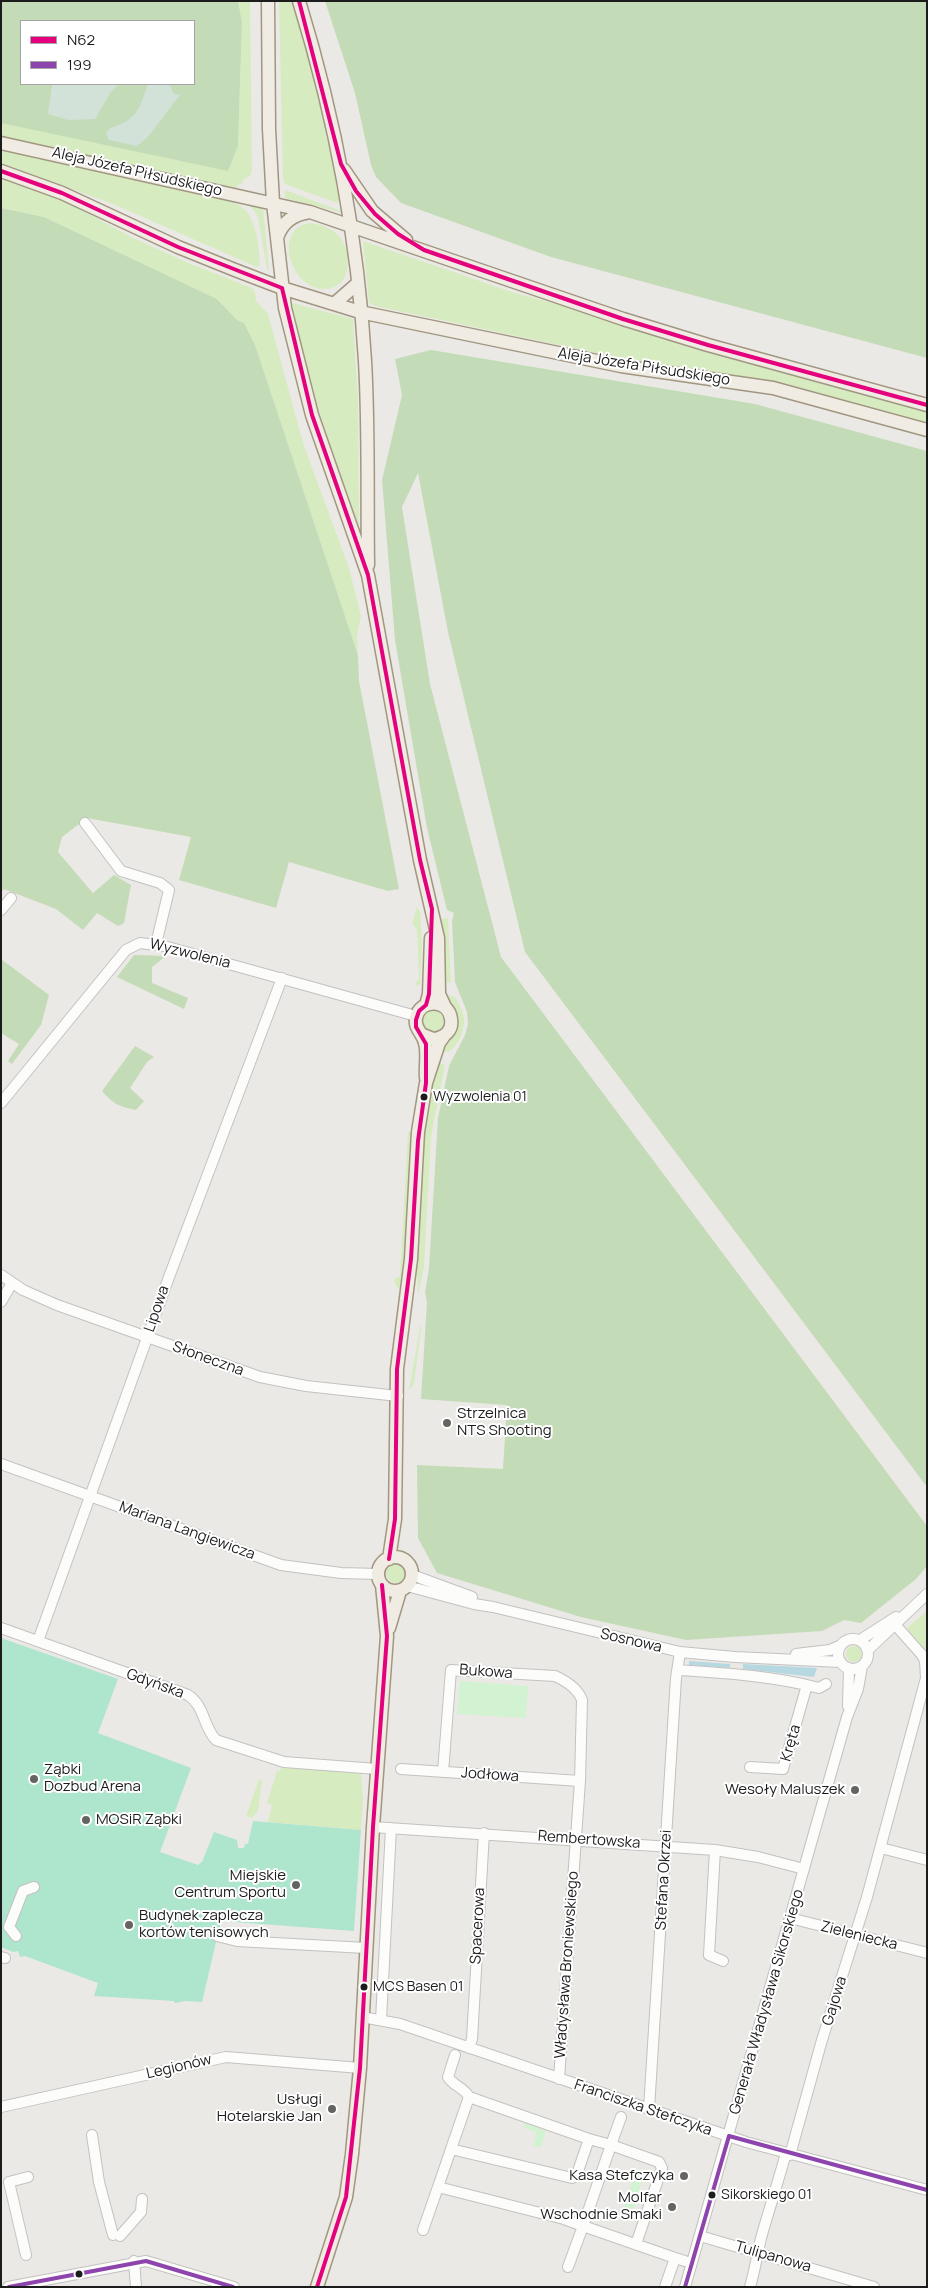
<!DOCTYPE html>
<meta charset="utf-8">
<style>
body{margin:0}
#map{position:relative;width:928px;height:2288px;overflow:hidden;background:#ebe9e5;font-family:Manrope,sans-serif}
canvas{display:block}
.frame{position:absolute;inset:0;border:2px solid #1c1c1c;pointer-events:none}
.legend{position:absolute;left:20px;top:20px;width:175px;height:65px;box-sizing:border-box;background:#fff;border:1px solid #a4a4a4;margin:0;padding:6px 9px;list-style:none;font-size:15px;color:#1c1c1c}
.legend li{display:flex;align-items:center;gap:10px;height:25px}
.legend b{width:25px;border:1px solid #a4a4a4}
</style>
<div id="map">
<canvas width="928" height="2288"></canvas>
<div class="frame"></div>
<ul class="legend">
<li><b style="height:6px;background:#e5007d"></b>N62</li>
<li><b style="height:6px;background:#8e44ad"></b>199</li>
</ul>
</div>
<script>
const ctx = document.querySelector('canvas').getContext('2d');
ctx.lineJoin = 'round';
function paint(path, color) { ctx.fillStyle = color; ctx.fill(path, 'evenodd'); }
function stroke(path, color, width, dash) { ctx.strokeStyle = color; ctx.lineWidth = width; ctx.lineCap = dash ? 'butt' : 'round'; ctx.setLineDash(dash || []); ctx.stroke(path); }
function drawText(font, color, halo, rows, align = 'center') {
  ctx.font = font + ' Manrope,sans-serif'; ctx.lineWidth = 4; ctx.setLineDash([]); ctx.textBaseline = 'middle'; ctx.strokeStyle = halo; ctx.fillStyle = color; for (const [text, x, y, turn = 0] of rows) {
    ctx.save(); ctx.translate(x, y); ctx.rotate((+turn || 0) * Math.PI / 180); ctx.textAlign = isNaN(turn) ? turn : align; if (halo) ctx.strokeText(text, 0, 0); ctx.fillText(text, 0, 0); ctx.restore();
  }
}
const grass = new Path2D(`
 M238 1H250L252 169 250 176 244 179 241 184 238 185 237 188 1 137V120L180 161H232L238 146 242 22Z
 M279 1H293L313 74 340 200 337 203 285 184 283 180Z
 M1 149 233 200V203C256 208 259 244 260 265L257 267 113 204 1 163Z
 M1 176 60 198 131 237 186 262 252 288 255 292 256 301 268 314 303 443 349 568 361 616 357 635 358 655 255 345 244 323 237 320 217 299 44 217 1 208Z
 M285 190 341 211 343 213 285 198Z
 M246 203 263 208 269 270 267 269 258 217 254 210Z
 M311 223C321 225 331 228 338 235 351 249 353 281 332 288 293 299 269 227 311 223Z
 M363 241 512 292 579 310 664 338 927 411V423L769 381 621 358 375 306 369 303Z
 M293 303 353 319 358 400 359 527 315 401 291 304Z
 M417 907 420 911 422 944 420 984 416 986 415 983 419 979 417 930 412 923Z
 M448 918 451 982 442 983 439 924 442 919Z
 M443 993 455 997C459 1003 463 1011 464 1019 465 1032 455 1056 440 1052L449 1038Z
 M423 1021a11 11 0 1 1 22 0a11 11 0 1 1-22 0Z
 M437 1062 445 1065 431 1136 424 1267 418 1296 416 1249 422 1141Z
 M408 1132H411L412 1142 405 1259 400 1289 397 1288 394 1280 400 1276Z
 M421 1322V1329L414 1384 409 1390Z
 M386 1573a10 10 0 1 1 20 0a10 10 0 1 1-20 0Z
 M927 1611V1656L907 1628Z
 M846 1654a8 8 0 1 1 16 0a8 8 0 1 1-16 0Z
 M281 1767 361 1773 363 1799 361 1830 268 1822 272 1805 267 1803 277 1771H280Z
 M259 1779 262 1781 258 1811 252 1818 246 1816Z`);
const forest = new Path2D(`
 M1 1H238L242 22 238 146 228 171 1 123ZM21 21H194V84H21Z
 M325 1H927V358L551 257 401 203 376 177 371 165 355 93Z
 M1 208 44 217 217 299 237 320 244 323 255 345 358 655 359 681 399 889 388 891 289 862 276 908 179 880 191 837 87 818 62 837 58 852 93 893 114 875 131 885 124 923 118 926 97 913 83 930 56 909 4 889 1 893Z
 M431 350 755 404 927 451V1487L525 952 448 632 418 473 402 507 430 684 501 957 927 1526V1566L916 1579 861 1623 844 1620 822 1631 686 1640 581 1617 437 1573 418 1538 417 1465 503 1469 507 1405 421 1399 427 1302 425 1293 429 1268 438 1118 449 1066 465 1035 468 1024 467 1012 455 982 452 921 454 913 447 910 427 828 395 640 382 480 402 395 395 359Z
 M134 955 166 956 152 967V983L188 998 184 1009 117 977Z
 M1 959 49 995 41 1025 12 1064 8 1061 19 1044 1 1033Z
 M135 1046 154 1057 147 1062 130 1088 144 1101 136 1110C120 1107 113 1104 102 1091Z`);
const wetland = new Path2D(`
 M52 84H119L111 92 95 119 68 120 48 114Z
 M148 84H169L174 94 180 95 147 138 137 146 109 140 106 134 110 128C137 121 140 107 148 84Z`);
const park = new Path2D(`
 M460 1681 528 1686 526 1718 457 1714Z
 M525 2123 546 2131 541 2147 533 2146 536 2132 524 2128Z
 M640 2169 645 2173 632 2213 623 2210 636 2170Z`);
const pitch = new Path2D(`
 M1 1638 118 1679 98 1733 191 1768 160 1852 198 1865 202 1862 214 1832 237 1840 238 1848H244L245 1844H248L253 1821 361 1830 354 1931 221 1921 202 2002 185 2001 175 2003 174 2001 94 1996 98 1983 25 1956 20 1957 18 1951 13 1952 1 1947Z`);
const water = new Path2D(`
 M689 1661 730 1664V1668L689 1665Z
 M743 1664 817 1668 814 1677 743 1669Z`);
const minor = new Path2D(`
 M85 823 121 871 160 883 169 890 156 944
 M1 910 11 898
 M1 1103 126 950 140 943 164 946 416 1016
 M1 1275 23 1290 57 1305 260 1377 306 1386 398 1396
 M1 1302 12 1283
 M1 1464 281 1565 341 1573 378 1574
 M412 1575 472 1597
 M407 1586 474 1604 493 1607 680 1652 735 1657 841 1662
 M1 1628 188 1695C205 1706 203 1727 216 1740L284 1762 377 1769
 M838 1654a15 15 0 1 1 30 0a15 15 0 1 1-30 0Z
 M860 1640 896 1617
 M38 1641 169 1277 282 978
 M868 1650 927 1594
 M796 1654 830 1650 841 1645
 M678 1670C725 1673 774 1676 819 1688L826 1684
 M848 1706 849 1668
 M750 1767 783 1769 807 1685
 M401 1769 580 1781
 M443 1772 451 1670 555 1676C566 1681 578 1689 582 1700L580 1781 559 2079
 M373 1827 715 1850 758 1857 804 1869
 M881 1848 927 1860
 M715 1850 709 1955 723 1961
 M790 1918 927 1953
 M16 1936 9 1927 23 1891 34 1887
 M217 1936 237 1941 366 1948
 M1 1957 5 1958
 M362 2017 400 2024 746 2142 927 2190
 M381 2020 391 1828
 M469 2048 472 2039 484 1833
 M455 2055 448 2077C453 2086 464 2087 469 2097
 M1 2107 226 2057 360 2068
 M649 2109 676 1678 680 1652
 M92 2135 99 2182 113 2235
 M589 2139 611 2145 621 2117
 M790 2155 822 2040 867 1897 926 1678 925 1661 922 1655 891 1620
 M438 2187 451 2149 572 2178 577 2174 589 2139 469 2097 451 2149
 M423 2230 438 2187 564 2219 583 2226 568 2267
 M120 2236 141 2212 142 2199
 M700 2236 874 2287
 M636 2244 662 2168 659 2162 611 2145 583 2226 675 2258 685 2261
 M26 2255 9 2182 28 2177
 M134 2261 136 2287
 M8 2287 146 2261 234 2287
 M665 2287 675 2258
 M685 2287 847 1717 858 1689 862 1666
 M750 2287C755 2270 757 2255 761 2238 769 2210 778 2182 786 2153`);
const major = new Path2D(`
 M268 1 269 129 273 203 285 308 312 415 368 575 420 860 438 938 439 994 445 1007
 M299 1C335 118 358 240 365 361 369 429 367 497 368 565
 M1 143 310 212 623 319 708 345 927 405
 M344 170 372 211 406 240
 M1 171 62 193 178 247 235 270 282 288 360 312 621 366 773 388 927 430
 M277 238C282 222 294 214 310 212
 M334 304 358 283
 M426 1005 429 994 431 938
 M421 1034 433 1039C444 1038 453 1031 451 1019 449 999 420 998 416 1018 414 1029 423 1033 425 1043 428 1053 425 1067 426 1078
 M378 1574a17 17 0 1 1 34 0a17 17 0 1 1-34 0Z
 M389 1559 395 1519 397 1369 411 1259 418 1132 426 1083 439 1043 444 1036
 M389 1628 400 1591
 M317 2287 346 2197 352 2154 360 2068 373 1827 387 1636 382 1585`);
const bus1 = new Path2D(`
 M299 1 341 164 356 191 375 214 398 234 424 250 623 319 708 345 927 405
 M1 171 62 193 178 247 282 288
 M282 288 312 415 368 575 420 860 432 909 429 994 426 1005
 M389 1559 395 1519 397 1369 411 1259 418 1141 426 1083V1044L416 1027V1020L419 1011 426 1005
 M317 2287 346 2197 360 2068 373 1827 387 1636 382 1585`);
const bus2 = new Path2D(`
 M9 2287 146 2261 233 2287
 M685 2287 729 2136 927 2190`);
const markers = [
 [424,1097,4.5,"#1c1c1c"],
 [447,1423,5,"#646462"],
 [34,1779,5,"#646462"],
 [855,1790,5,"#646462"],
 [86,1820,5,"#646462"],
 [296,1885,5,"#646462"],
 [129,1925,5,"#646462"],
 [364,1987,4.5,"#1c1c1c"],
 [332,2109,5,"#646462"],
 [684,2176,5,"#646462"],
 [712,2195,4.5,"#1c1c1c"],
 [672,2207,5,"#646462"],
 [79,2274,4.5,"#1c1c1c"]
];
const busNames = [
 ["Wyzwolenia 01",433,1097],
 ["MCS Basen 01",373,1987],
 ["Sikorskiego 01",721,2195]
];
const streetNames = [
 ["Aleja Józefa Piłsudskiego",137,172,13],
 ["Aleja Józefa Piłsudskiego",644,367,9],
 ["Wyzwolenia",190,954,14],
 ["Lipowa",157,1309,-71],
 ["Słoneczna",208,1359,20],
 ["Mariana Langiewicza",187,1531,20],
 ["Sosnowa",631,1641,13],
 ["Bukowa",486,1672,4],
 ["Gdyńska",155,1684,20],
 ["Kręta",791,1743,-74],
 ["Jodłowa",490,1775,4],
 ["Rembertowska",589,1840,4],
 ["Stefana Okrzei",664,1880,-87],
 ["Spacerowa",478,1926,-87],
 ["Zieleniecka",859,1936,14],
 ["Władysława Broniewskiego",567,1965,-86],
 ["Gajowa",835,2001,-73],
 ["Generała Władysława Sikorskiego",767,2002,-74],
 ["Legionów",179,2067,-13],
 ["Franciszka Stefczyka",643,2108,19],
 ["Tulipanowa",773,2257,16]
];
const poiNames = [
 ["Strzelnica",457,1414,"left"],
 ["NTS Shooting",457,1431,"left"],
 ["Ząbki",44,1770,"left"],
 ["Dozbud Arena",44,1787,"left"],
 ["Wesoły Maluszek",845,1790],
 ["MOSiR Ząbki",96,1820,"left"],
 ["Miejskie",286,1876],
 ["Centrum Sportu",286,1893],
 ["Budynek zaplecza",139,1916,"left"],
 ["kortów tenisowych",139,1933,"left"],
 ["Usługi",322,2100],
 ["Hotelarskie Jan",322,2117],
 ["Kasa Stefczyka",674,2176],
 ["Molfar",662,2198],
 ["Wschodnie Smaki",662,2215]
];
paint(grass, '#d7ebc1');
paint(forest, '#c4dbb8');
paint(wetland, '#d2e2d9');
paint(park, '#d1f3d1');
paint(pitch, '#ade5cd');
paint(water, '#b6d8e1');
stroke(minor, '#c3c2c1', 12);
stroke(major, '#a19681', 15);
stroke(minor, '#fcfcfb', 10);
stroke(major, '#f0ebe3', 12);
stroke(bus1, '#e5007d', 4);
stroke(bus2, '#8e44ad', 4);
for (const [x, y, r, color] of markers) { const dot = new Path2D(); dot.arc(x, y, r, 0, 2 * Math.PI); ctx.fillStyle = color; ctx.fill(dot); stroke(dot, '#fff', 2); }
drawText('14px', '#1c1c1c', '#fff', busNames, 'left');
drawText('15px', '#1c1c1c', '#fff', streetNames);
drawText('15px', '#1c1c1c', '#fff', poiNames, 'right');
</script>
